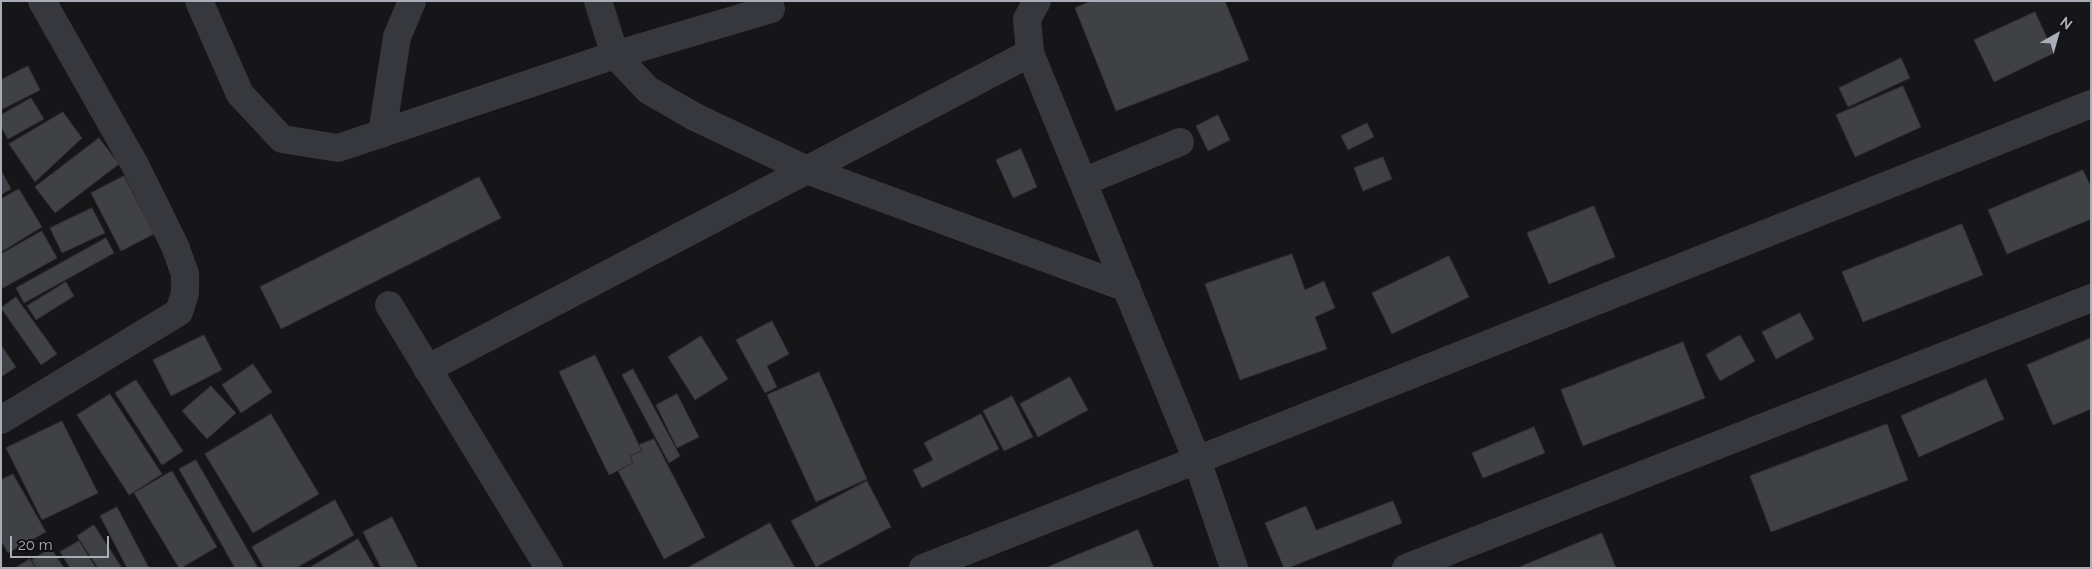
<!DOCTYPE html>
<style>
body{margin:0}
#map{position:relative;width:2092px;height:569px;overflow:hidden;background:#161618;font-family:Raleway,sans-serif}
canvas{display:block}
.frame{position:absolute;inset:0;border:2px solid #a8adb8;pointer-events:none}
.north{position:absolute;left:2032px;top:10px;width:50px;height:50px;-webkit-text-stroke:4px #111113;paint-order:stroke;rotate:38deg;font-size:14px;font-weight:700;line-height:20px;text-align:center;color:#a8adb8}
.north::after{content:'';display:block;margin:auto;width:18px;height:22px;background:#a8adb8;clip-path:polygon(50% 0,100% 100%,50% 72%,0 100%)}
.scale{position:absolute;left:10px;top:536px;width:99px;height:22px;box-sizing:border-box;border:2px solid #a8adb8;border-top:0;padding-left:6px;font-size:15px;line-height:18px;white-space:nowrap;color:#a8adb8;-webkit-text-stroke:4px #111113;paint-order:stroke}
</style>
<div id="map">
<canvas width="2092" height="569"></canvas>
<div class="frame"></div>
<div class="north">N</div>
<div class="scale">20 m</div>
</div>
<script>
const ctx = document.querySelector('canvas').getContext('2d');
ctx.lineJoin = 'round';
function paint(path, color) { ctx.fillStyle = color; ctx.fill(path, 'evenodd'); }
function stroke(path, color, width, dash) { ctx.strokeStyle = color; ctx.lineWidth = width; ctx.lineCap = dash ? 'butt' : 'round'; ctx.setLineDash(dash || []); ctx.stroke(path); }
const building = new Path2D(`
 M1091 1H1225L1249 60 1116 111 1075 8Z
 M2035 12 2054 53 1994 82 1974 40Z
 M1901 58 1910 78 1848 107 1839 88Z
 M28 66 40 90 1 110V80Z
 M1903 86 1921 127 1855 157 1836 115Z
 M31 98 44 119 8 139 1 127V115Z
 M63 112 82 138 35 182 9 144Z
 M1218 115 1230 140 1208 151 1196 126Z
 M1367 123 1374 137 1348 150 1341 136Z
 M99 138 119 164 55 213 35 187Z
 M1021 149 1037 187 1013 198 996 160Z
 M1383 157 1392 179 1363 191 1354 168Z
 M1 170 11 189 1 195Z
 M2083 170 2091 187V219L2007 254 1988 210Z
 M124 176 154 234 121 251 91 193Z
 M479 177 501 218 281 329 260 287Z
 M19 189 42 227 1 252V199Z
 M1594 206 1615 257 1549 284 1527 233Z
 M92 208 105 233 62 253 50 228Z
 M1962 224 1983 275 1863 322 1842 272Z
 M42 231 57 258 3 288 1 285V254Z
 M106 238 114 253 24 303 16 288Z
 M1292 254 1305 290 1324 281 1335 308 1315 317 1327 349 1240 380 1205 284Z
 M1449 256 1469 297 1392 334 1372 293Z
 M66 282 74 296 36 320 27 306Z
 M16 297 57 354 41 365 1 308Z
 M1800 313 1814 339 1776 359 1762 332Z
 M772 321 789 354 767 366 777 387 765 393 736 340Z
 M204 335 222 370 171 396 153 360Z
 M1740 335 1755 361 1720 381 1706 355Z
 M701 336 728 379 695 400 668 357Z
 M2091 338V409L2053 425 2027 365Z
 M1683 342 1705 398 1583 446 1561 390Z
 M1 345 16 367 1 377Z
 M595 355 642 451 630 456 633 463 609 475 559 372Z
 M253 364 272 392 241 413 222 385Z
 M633 369 680 456 669 463 622 375Z
 M819 372 867 479 816 502 767 395Z
 M1070 377 1088 410 1038 437 1020 404Z
 M1986 379 2004 419 1919 457 1901 416Z
 M136 380 183 451 162 465 115 393Z
 M211 386 236 413 207 439 182 411Z
 M110 394 162 474 129 495 77 415Z
 M677 394 699 437 677 448 656 405Z
 M1012 396 1033 437 1004 451 983 411Z
 M271 414 319 494 253 533 205 454Z
 M981 414 999 449 922 488 913 470 933 460 924 443Z
 M62 421 98 493 42 520 6 448Z
 M1887 424 1908 480 1771 532 1750 476Z
 M1534 427 1545 453 1483 478 1472 453Z
 M654 439 705 537 664 559 618 471 633 463 630 456 642 451 639 445Z
 M196 460 258 568H235L179 469Z
 M172 471 217 547 181 568H179L134 493Z
 M13 474 46 532 8 553 1 541V480Z
 M867 481 891 527 816 567 791 521Z
 M335 500 354 535 296 568H264L252 547Z
 M1393 501 1402 523 1288 568H1284L1265 523 1306 506 1316 530Z
 M117 507 149 568H127L100 516Z
 M392 517 418 568H381L363 532Z
 M770 523 795 568H687Z
 M94 525 122 568H98L77 536Z
 M1138 530 1154 568H1045Z
 M1602 533 1616 568H1517Z
 M358 539 375 568H309Z
 M79 541 96 568H70L60 552Z
 M51 548 64 568H36L32 560Z
 M30 559 35 568H17V567Z`);
const minor = new Path2D(`
 M199 1 240 94 282 139 338 148 615 55 771 9 768 1
 M598 1 615 55 648 90 695 117 807 170 1127 288
 M1037 1 1027 19 1030 53 1197 460 1234 568
 M382 134 397 37 412 1
 M1083 182 1180 142
 M389 305 549 568
 M427 369 1030 53
 M1 420 179 312 185 293V274L175 246 135 165 42 1
 M923 568 1197 460 2091 104
 M1406 568 2091 298`);
paint(building, '#404145');
stroke(building, '#303034', 1);
stroke(minor, '#37383d', 28);
</script>
